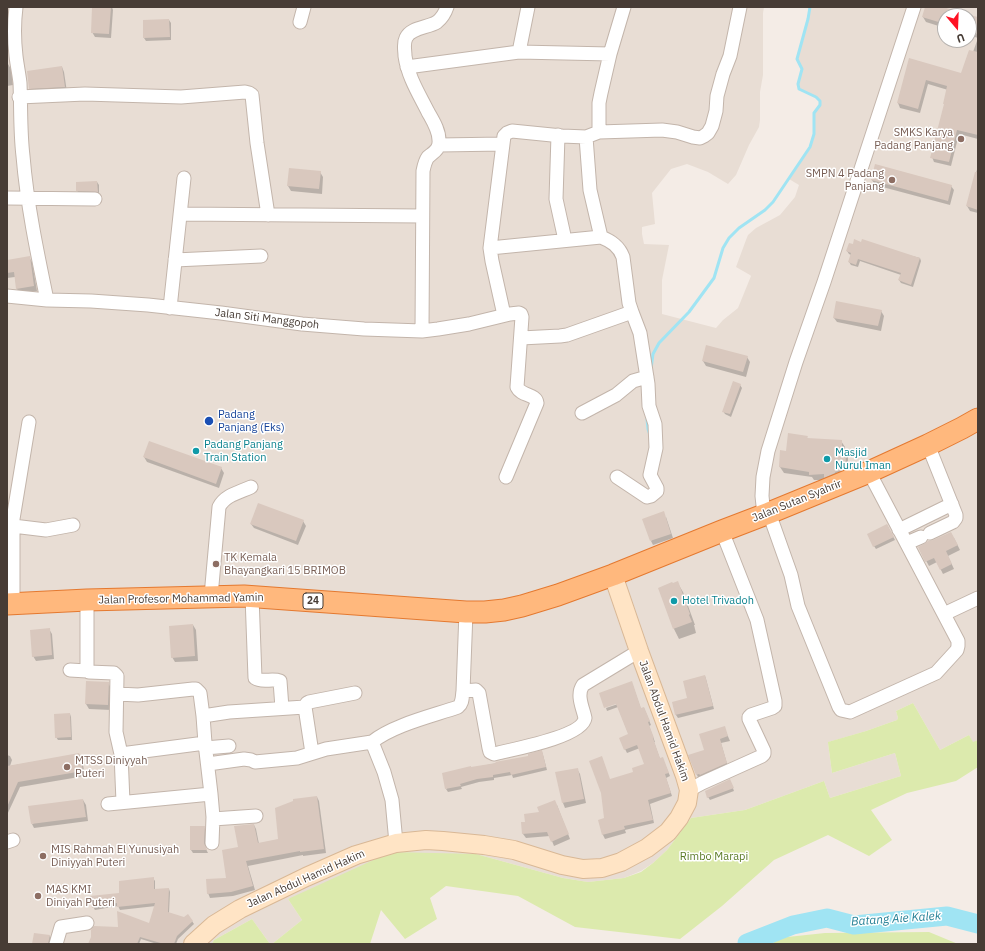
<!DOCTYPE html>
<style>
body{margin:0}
#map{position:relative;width:985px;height:951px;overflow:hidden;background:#f4ece6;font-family:"IBM Plex Sans",sans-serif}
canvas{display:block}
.frame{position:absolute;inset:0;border:8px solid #473c35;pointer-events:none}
.north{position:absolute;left:937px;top:8px;width:40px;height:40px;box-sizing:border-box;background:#fff;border:1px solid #b5b1ae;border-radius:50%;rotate:161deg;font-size:11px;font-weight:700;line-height:16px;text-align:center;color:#473c35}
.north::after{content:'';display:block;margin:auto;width:14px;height:18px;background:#ff1224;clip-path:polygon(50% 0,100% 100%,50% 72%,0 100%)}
</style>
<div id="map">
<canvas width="985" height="951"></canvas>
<div class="frame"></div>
<div class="north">U</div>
</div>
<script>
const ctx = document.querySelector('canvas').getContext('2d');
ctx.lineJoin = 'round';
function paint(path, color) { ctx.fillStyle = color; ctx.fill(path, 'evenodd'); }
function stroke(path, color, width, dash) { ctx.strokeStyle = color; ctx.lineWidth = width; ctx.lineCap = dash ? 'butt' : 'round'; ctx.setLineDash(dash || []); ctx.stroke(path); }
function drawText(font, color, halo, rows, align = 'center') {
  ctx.font = font + ' "IBM Plex Sans",sans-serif'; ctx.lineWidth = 3; ctx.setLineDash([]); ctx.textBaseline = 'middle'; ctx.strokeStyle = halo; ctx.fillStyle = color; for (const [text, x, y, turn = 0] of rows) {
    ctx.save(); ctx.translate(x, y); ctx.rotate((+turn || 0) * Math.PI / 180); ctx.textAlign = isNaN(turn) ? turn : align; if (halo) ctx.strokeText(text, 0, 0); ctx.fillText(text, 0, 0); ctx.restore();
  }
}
const residential = new Path2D(`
 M7 7H764L763 13V75L760 92V120L759 127 749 145 736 175 728 184 708 172 687 164 671 169 652 193 655 224 642 227V234L644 244 669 245 662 280V314L716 328 723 320 738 308 751 276 750 275 736 267 746 240 748 235 756 228 780 215 795 197 799 185 789 179 809 150 813 140 814 134 813 117 815 111 820 105V101L815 96 802 91 798 89V84L802 69 797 59 808 22 811 7H978V740L973 743 969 735 940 750 913 703 896 711 898 718 897 720 866 731 829 742 828 743 832 773 895 753 901 776 830 798 824 781 745 810 691 818 667 850 653 863 641 871 624 878 588 882 563 878 476 854 288 899 302 920 272 944H270L252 919 214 940 212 944H7ZM945 16H969V40H945Z`);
const green = new Path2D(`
 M913 703 940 750 969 735 973 742 978 740V767L956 781 907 793 871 810 892 840 869 856 828 835 774 860 722 906 680 939 575 927 518 896 446 886 430 898 437 919 405 939 381 910 370 944H272L302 920 288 899 391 852 476 854 563 878 588 882 624 878 641 872 653 863 667 850 691 818 745 810 824 781 830 798 901 776 895 753 832 773 828 743V742L866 731 897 720 898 718 896 711Z
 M252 919 270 944H212L214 940Z
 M929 932 958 944H772L778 938 825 933Z`);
const shadow = new Path2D(`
 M94 7H112L113 10 111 38 95 37 92 32Z
 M926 7H940L978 18V139L959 134 951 166 934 162 932 157 945 106 944 104 948 90 928 84 920 113 900 108 898 103 910 59 962 75 973 52 978 38 969 35V16H945V28L926 22 923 17Z
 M169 20 171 23V40L146 41 144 38Z
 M7 64H8L11 69 13 85 7 86Z
 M62 67 64 72 67 92 33 93 30 88Z
 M978 166V213L970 211 967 206Z
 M320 172 323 177 322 194 291 191 288 186Z
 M872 180 951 186 954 190 950 205 875 185Z
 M97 182 99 185V194H79L77 190Z
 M862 243 920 258 921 261 913 287 901 283 899 280 901 275 860 261 858 267 851 265 849 262 851 255 849 254 847 251 853 245Z
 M29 257 32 262 37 291 20 293 17 289 15 277 7 278V261Z
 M881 311 884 316 881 331 837 322 834 318Z
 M747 357 750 362 746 377 706 366 703 361Z
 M740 385 742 388 731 417 725 414 723 411Z
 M807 437 808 440 841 441 845 447V451L848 457V468H847V475L826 480H814L812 477 784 473 780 467 786 453Z
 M144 457 221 468 224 473 219 488 147 462Z
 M666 517 673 538 653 545 651 541Z
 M303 521 306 526 298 545 254 528 251 524Z
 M887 525 895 540 876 549 874 546Z
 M954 538 960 550 948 556 954 569 943 574 937 562 929 566 919 548Z
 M677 582 683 592 695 625H694L696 633 679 639 674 629Z
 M193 625 196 630 198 661 175 662 172 657Z
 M49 629 52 634 54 659 36 661 33 656Z
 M705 676 706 679 714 709 678 718 676 715 673 703 689 699Z
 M87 683H108L111 688V710L89 709 86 704Z
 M633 686 641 709 644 708 651 725 649 726 655 742H654L660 759 664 762 670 776 666 778 672 796 650 804 654 823 625 830 626 833 605 839 603 835 599 821 606 819 610 780 635 773 646 764 640 748 627 753 625 749 629 735 618 707 607 711 606 708 621 703Z
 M70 714 71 717 72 740H58L56 737Z
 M724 727 730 741 721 743 728 767 699 779 697 775 690 756 705 751Z
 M542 752 543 755 547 770 513 778 512 775 494 778V780L479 782 461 787 462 789 448 792 446 789 471 768 529 757Z
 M79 754 82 759 85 776 20 787 7 815V755L10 756 12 760 10 766Z
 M577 769 580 774 586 803 565 808 563 803 556 773Z
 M731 783 734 791 710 800 708 797Z
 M317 797 319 801 326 853 303 856V855L248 866 255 890 233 896 210 898 208 893 228 879 239 848 254 825 256 829 259 844 279 840Z
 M83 800 86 805 88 821 34 828 32 824Z
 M557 805 570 839 554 846 550 836 526 838 523 834 522 823H526L541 813Z
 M191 827H204L206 830 205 847 208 853H193L191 850Z
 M153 878 155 881V890L169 889 170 892 169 913 192 921 194 924 178 939 176 944H157L141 939 139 944H89L119 928 150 925 156 906 120 910 118 906 95 910 93 907Z
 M50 936 51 939 50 944H33Z`);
const stream = new Path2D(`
 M651 369 653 354 659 343 689 312 714 278 723 248 729 238 739 228 765 210 773 202 810 147 814 134V113L820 105V101L816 97 799 89 798 84 802 69 797 59 808 19 810 7
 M647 419 648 429 650 435`);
const river = new Path2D(`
 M747 944V943L793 925 827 918 854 925 947 916 978 924`);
const building = new Path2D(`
 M92 7H111L109 34 91 33Z
 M925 7H943L966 14 965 16H945V24L922 17Z
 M969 15 978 17V34L969 32Z
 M169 19 170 37 143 38V20Z
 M969 50 978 52V135L957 130 949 162 930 158 944 104H943L947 86 926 80 918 109 897 103 909 58 961 73Z
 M62 66 65 87 29 89 27 71Z
 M875 164 952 185 948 201 871 180Z
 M289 168 321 171 319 189 287 186Z
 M975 172H978V210L966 206Z
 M97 181 98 192 76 191V182Z
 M854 239 861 242 862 239 920 258 911 285 898 280 901 273 858 259 856 265 848 262 851 253 846 251 849 243 853 244Z
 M30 256 34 286 16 289 14 272 7 273V260Z
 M836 301 882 310 878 326 833 318Z
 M706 345 748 356 743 372 702 361Z
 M733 381 741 384 730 414 722 412Z
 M788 433 808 436 807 438 842 440V450H845L846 462H844L845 469 835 472V473L824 478V474L809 475V472L779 467 780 450 786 451Z
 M149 441 222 467 216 484 143 457Z
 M258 503 304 520 296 541 250 524Z
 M664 511 671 534 650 541 642 519Z
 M887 524 894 537 873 547 867 534Z
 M951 532 958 545 946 551 952 564 940 570 934 558 925 562 918 547 924 544 928 541 933 540Z
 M678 581 690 614 689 615 692 622 673 629 658 588 672 582 673 583Z
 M193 624 195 656 171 658 169 626Z
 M50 628 52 655 32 657 30 630Z
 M705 675 713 706 675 715 672 702 687 698 683 681Z
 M86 681 109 682 108 705 85 704Z
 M632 681 641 708 644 707 650 721 648 722 654 738H653L660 758 663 757 669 773 665 774 671 793 648 800 653 820 624 826 625 829 602 835 598 820 604 818 601 793 589 761 602 756 610 779 633 772 632 768 644 764 637 745 624 750 619 738 628 734 616 704 604 708 599 693Z
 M70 713 71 737 55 738 54 714Z
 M725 726 728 736 720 739 727 763 700 775 699 774 696 775 688 755 704 750 699 734Z
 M542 750 546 767 511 775 510 772 493 775V777L477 779 460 784 461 786 445 789 442 773 471 766V767L496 763 495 762 528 756V754Z
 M79 753 83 771 18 782 7 807V766Z
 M578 768 584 799 562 803 555 772Z
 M730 779 734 788 707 798 705 791Z
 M317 796 324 849 300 852V851L246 861 253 886 231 892 207 894 206 879 226 878 222 850 238 847 234 826 254 824 258 843 278 839 275 808 293 801V799Z
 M83 799 86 817 31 824 28 806Z
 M555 800 569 834 551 842 547 832 522 834 521 822H525L524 814 539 812 537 807Z
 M190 826H205L204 843 207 850H190Z
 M154 877V889L169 888 168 912 184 917 188 914 193 921 177 936 174 944H164L140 937 137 944H88L91 937V930L94 926 118 927 117 911 149 923 155 903 117 907V903L92 908 90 896 119 893V881Z
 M34 933 50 935 48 944H32Z`);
const minor = new Path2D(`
 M16 7C14 23 14 39 16 56 17 65 19 74 20 83 21 107 20 131 23 156 27 204 37 252 47 300
 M300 22 304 7
 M519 52 528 7
 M407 67 519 52 610 54
 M19 97 85 94 181 97 245 92 249 93 252 95 257 143 268 215
 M599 132V103L601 93 610 54 624 7
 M558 135 556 199 565 240
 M439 145 503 144
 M7 198 95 199
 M180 214 422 216
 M490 248 601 237
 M175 260 261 256
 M7 296 47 300 91 301 148 305 221 313 302 324 364 329 422 331 438 329 469 324 510 314 519 313 521 314 522 317 517 387C521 396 536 394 537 403L506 477
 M170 308 184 178
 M504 315 492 261 490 248 504 136 507 133 512 131 562 136 586 137 599 132 662 130 677 132 693 137 700 138 704 136 708 133 712 126 716 111 717 96 723 74 730 56 740 7
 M422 331 423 171C424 166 425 161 428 157 434 152 440 149 439 140 439 130 433 121 428 112 419 94 408 77 405 56 405 50 403 44 406 38 411 27 428 28 437 22 442 18 445 13 447 7
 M521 338 560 336 567 335 632 312 629 303 623 257C619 246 611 241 601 237L590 190 586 137
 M582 413 616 395 633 381 647 377
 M928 445 956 515V518L953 522 930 533
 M617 477 647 497 651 496 657 491V488L650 475 656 448 655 424 649 406 648 384 640 333 632 312
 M769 513 791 575 798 606 839 707 841 710 850 712 936 673 957 650 958 646V641L869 472
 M764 515 762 496 763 477 768 451 796 362 824 282 914 7
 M13 526 46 530 73 525
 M899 530 952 504
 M907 543 921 537
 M211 596 219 507C225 495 240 492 251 487
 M252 596 255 678C262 683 272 678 280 681L282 708
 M87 600V669L89 672 114 673 117 676 116 732 121 754 123 802
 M13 604V519L29 422
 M944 614 978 598
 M70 670 87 671
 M463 691 476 690 479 693 489 748 490 752 494 754 498 753C515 749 583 736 585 718 583 708 576 695 583 685L639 651
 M305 707 312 753
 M203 716 229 712 305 707 307 703 309 702 355 693
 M372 742 384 772 392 800 396 843
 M205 748 229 746
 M121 754 205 743
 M208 764 244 759 251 760 255 762 297 758 326 749 372 742C393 725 432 716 458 707 463 703 462 697 463 691L466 612
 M689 790 702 783 762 756 764 754V751L749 719V717L751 715 772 708 775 706V701L757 620 722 531
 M211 794 213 817 212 843
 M108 804 211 794 205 743 203 716 200 693 196 689H193L138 695 117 694
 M213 819 256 816
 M7 842 13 840
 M56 944 61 927 87 923`);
const secondary = new Path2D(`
 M193 944 214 925 240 909 306 877 356 855 396 843 426 840 443 841 484 845 514 850 562 865 583 869 602 868 621 862 647 848 668 832 679 818 687 803 689 790 685 776 639 651 613 575`);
const trunk = new Path2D(`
 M7 604 87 600 244 596 466 612H485L504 610 522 606 558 595 613 575 722 531 769 513 869 472 928 445 962 428 978 419`);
const markers = [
 [961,139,4,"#8d6e63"],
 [892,180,4,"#8d6e63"],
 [209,421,5,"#1a4fb4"],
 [196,451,4,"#0f9aa8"],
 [827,459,4,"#0f9aa8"],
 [216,564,4,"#8d6e63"],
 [674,601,4,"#0f9aa8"],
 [67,767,4,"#8d6e63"],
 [43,856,4,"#8d6e63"],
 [38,896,4,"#8d6e63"]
];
const shields = [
 [313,601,20]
];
const shieldNames = [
 ["24",313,601]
];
const educationNames = [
 ["SMKS Karya",953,133,"right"],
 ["Padang Panjang",953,146,"right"],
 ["SMPN 4 Padang",884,174,"right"],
 ["Panjang",884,187,"right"],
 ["TK Kemala",224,558],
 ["Bhayangkari 15 BRIMOB",224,571],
 ["MTSS Diniyyah",75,761],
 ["Puteri",75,774],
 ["MIS Rahmah El Yunusiyah",51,850],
 ["Diniyyah Puteri",51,863],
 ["MAS KMI",46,890],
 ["Diniyah Puteri",46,903]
];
const streetNames = [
 ["Jalan Siti Manggopoh",267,319,7],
 ["Jalan Sutan Syahrir",797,501,-22],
 ["Jalan Profesor Mohammad Yamin",181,599,-1],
 ["Jalan Abdul Hamid Hakim",664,721,70],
 ["Jalan Abdul Hamid Hakim",306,879,-24]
];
const transitNames = [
 ["Padang",218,415],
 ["Panjang (Eks)",218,428]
];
const cultureNames = [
 ["Padang Panjang",204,445],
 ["Train Station",204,458],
 ["Masjid",835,453],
 ["Nurul Iman",835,466],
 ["Hotel Trivadoh",682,601]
];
const parkNames = [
 ["Rimbo Marapi",714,857]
];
const waterNames = [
 ["Batang Aie Kalek",896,919,-4]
];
paint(residential, '#e8ddd4');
paint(green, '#dceaad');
paint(shadow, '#0003');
stroke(stream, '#a0e4f3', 3);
stroke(river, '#a0e4f3', 19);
paint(building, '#d9c8be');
stroke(minor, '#c3b5ab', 15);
stroke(secondary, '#d9b896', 20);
stroke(trunk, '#e47930', 23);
stroke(minor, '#fff', 13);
stroke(secondary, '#ffe4c5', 18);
stroke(trunk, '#ffb87d', 21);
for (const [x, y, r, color] of markers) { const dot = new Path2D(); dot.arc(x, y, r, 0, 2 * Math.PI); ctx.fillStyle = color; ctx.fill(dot); stroke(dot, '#fff', 1.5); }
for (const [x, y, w] of shields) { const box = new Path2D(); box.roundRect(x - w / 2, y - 8, w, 16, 3); ctx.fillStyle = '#fff'; ctx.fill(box); stroke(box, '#473c35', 1); }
drawText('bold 10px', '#473c35', null, shieldNames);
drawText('11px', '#785e54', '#fff', educationNames, 'left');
drawText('11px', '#473c35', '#fff', streetNames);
drawText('11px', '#164399', '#fff', transitNames, 'left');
drawText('11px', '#0d838f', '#fff', cultureNames, 'left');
drawText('11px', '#5a7b26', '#fff', parkNames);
drawText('italic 12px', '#258096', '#fff', waterNames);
</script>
